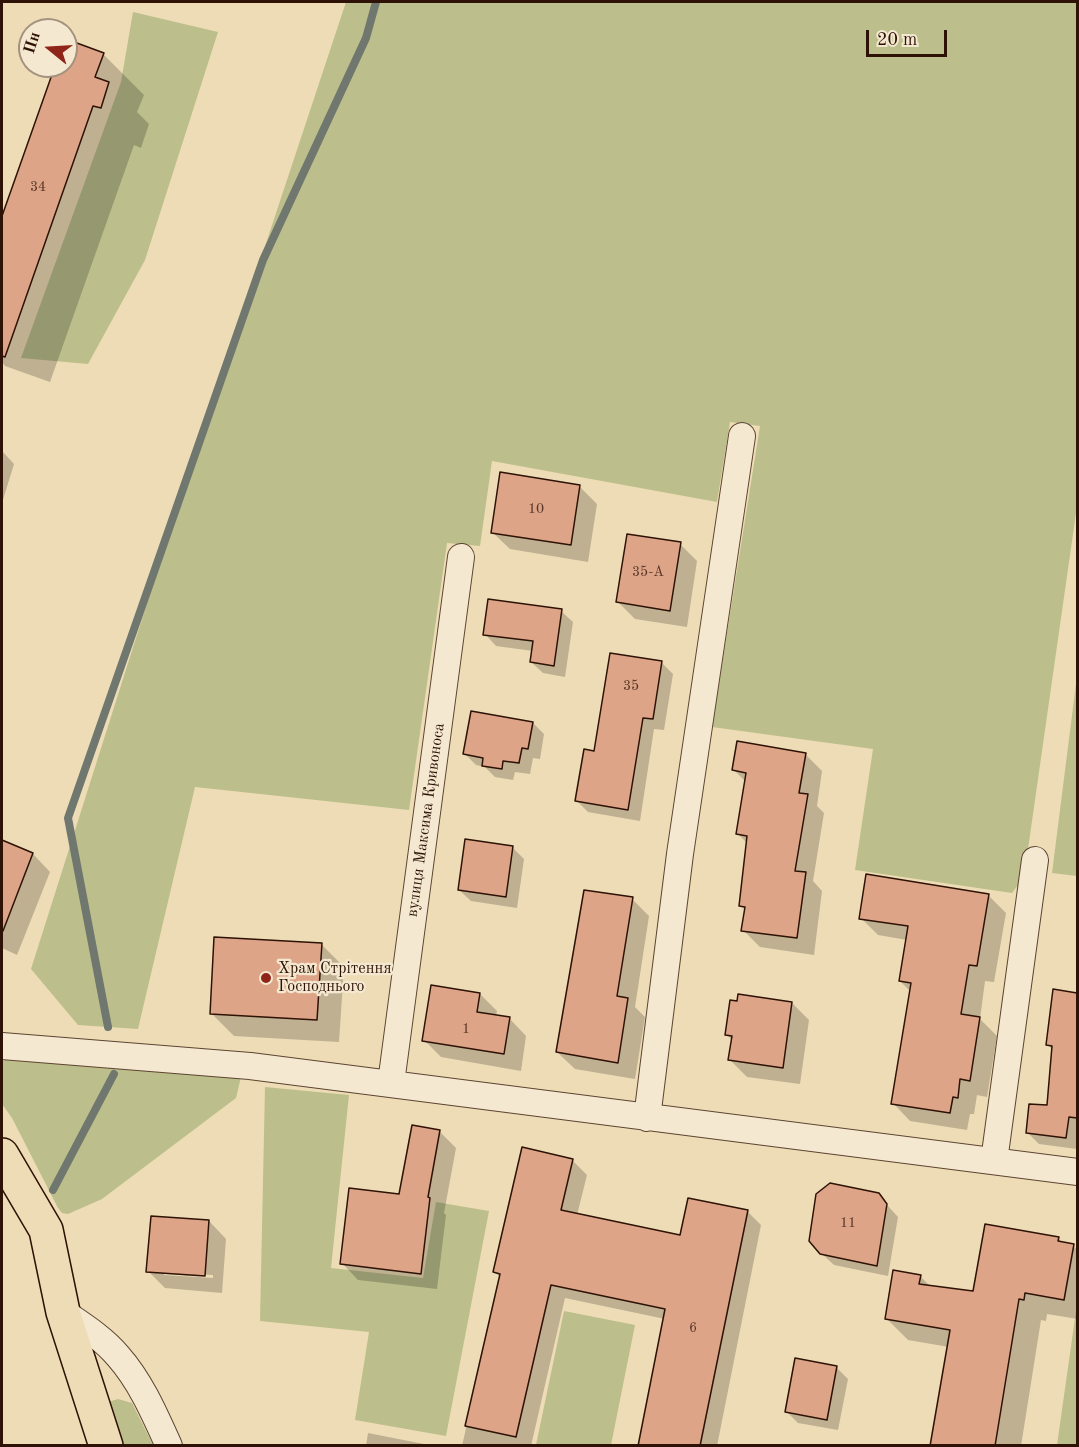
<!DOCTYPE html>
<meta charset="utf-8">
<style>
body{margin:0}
#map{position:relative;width:1079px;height:1447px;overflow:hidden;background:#eedcb6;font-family:"Old Standard TT",serif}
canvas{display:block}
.frame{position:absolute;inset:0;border:3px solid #2d1205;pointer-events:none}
.north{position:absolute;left:18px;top:18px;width:60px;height:60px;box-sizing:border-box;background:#f4e8d0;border:2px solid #a4927f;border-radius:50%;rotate:288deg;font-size:16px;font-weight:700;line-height:24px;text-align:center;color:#2d1205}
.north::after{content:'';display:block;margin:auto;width:21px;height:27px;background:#8f2418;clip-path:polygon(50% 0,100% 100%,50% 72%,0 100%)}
.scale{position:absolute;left:866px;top:30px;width:81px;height:27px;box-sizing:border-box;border:3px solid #2d1205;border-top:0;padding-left:8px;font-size:18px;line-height:21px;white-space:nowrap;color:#2d1205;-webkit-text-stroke:4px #f4e8d0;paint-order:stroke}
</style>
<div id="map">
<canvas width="1079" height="1447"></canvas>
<div class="frame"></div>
<div class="north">Пн</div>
<div class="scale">20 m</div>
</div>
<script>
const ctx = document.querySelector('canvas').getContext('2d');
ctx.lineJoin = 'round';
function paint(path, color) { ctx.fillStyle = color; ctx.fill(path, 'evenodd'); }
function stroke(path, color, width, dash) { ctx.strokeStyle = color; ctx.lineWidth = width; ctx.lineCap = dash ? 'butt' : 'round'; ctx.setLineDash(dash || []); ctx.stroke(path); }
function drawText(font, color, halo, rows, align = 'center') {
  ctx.font = font + ' "Old Standard TT",serif'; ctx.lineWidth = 4.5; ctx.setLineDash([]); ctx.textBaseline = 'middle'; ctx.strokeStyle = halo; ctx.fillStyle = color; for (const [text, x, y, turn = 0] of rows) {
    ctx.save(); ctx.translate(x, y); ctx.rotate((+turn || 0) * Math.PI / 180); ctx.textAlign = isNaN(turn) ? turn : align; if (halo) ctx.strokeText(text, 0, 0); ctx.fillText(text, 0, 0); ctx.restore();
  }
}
const green = new Path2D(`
 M346 2H1077V506L1024 877 1012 893 855 870 873 749 712 727 760 426 730 422 717 502 492 461 480 546 447 543 409 810 195 787 138 1029 78 1025 31 969 155 578Z
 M133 12 218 32 145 260 88 364 21 358 121 82Z
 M1077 676V876L1052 873Z
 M5 1060 241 1077 236 1098 102 1199 68 1214 62 1213 58 1208 12 1118 2 1104V1062Z
 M265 1087 349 1095 331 1268 423 1278 436 1202 489 1211 446 1436 355 1420 369 1332 260 1321Z
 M1077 1304V1445H1057Z
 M564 1311 635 1325 611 1445H536Z
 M118 1399 132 1403 153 1445H118L108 1405 111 1401Z`);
const shadow = new Path2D(`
 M66 41 103 54 144 95 137 112 149 124 141 148 134 145 50 382 5 366 2 362V221L51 80 41 70 43 66H66Z
 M2 451 14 464 2 503Z
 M580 487 597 504 588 562 510 549 492 532Z
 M680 544 697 561 687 627 635 619 618 602Z
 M561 611 573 622 565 677 543 673 531 662 533 651 496 646 485 634Z
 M611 655 662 663 673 674 664 730 654 729 640 821 588 812 577 801 596 753Z
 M533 723 544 734 540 759 533 758 530 774 515 772 513 780 495 777 485 767 476 765 465 754Z
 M805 754 822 771 817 806 824 813 813 881 822 891 814 955 760 947 743 930 746 911 740 905 748 844 738 834 746 782 734 770Z
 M2 842 33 854 50 872 17 955 2 948Z
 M512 847 524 859 517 908 471 901 459 890Z
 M988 895 1006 913 994 982 985 981 980 1019 997 1036 987 1097 977 1095 974 1114H970L967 1130 910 1121 893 1103 911 992 900 981 907 940 878 935 861 918Z
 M632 899 649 916 635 1007 645 1017 635 1079 575 1069 557 1052Z
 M321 944 344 967 339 1042 234 1036 211 1013Z
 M1055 991 1078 994 1077 1149 1039 1144 1027 1132 1048 1107 1053 1050 1047 1044Z
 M480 994 497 1011 496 1016 509 1018 526 1036 521 1071 441 1057 424 1040Z
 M792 1003 809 1020 800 1084 747 1077 730 1060 733 1041 727 1035Z
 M440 1132 456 1148 444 1213 446 1215 437 1289 358 1280 342 1263 400 1195Z
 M573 1161 587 1175 577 1215 681 1237 747 1211 761 1225 717 1446H639L665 1319 565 1298 531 1446H462L500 1277 495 1272Z
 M878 1195 898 1217 888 1276 834 1265 821 1253Z
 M209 1221 226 1239 222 1293 165 1288 148 1271ZM164 1272 213 1275V1278L164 1275Z
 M1058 1238 1064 1244 1073 1246 1078 1250V1319L1047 1314 1046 1321 1041 1320 1021 1446H932L949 1347 908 1340 886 1318 920 1276 931 1287 974 1293Z
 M836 1367 848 1379 838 1430 798 1423 786 1411Z
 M368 1433 434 1446H366Z`);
const stream = new Path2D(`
 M108 1027 68 818 263 260 366 38 376 2
 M53 1190 114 1074`);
const building = new Path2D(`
 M66 39 104 53 95 77 109 82 101 108 93 106 5 357 2 356V216L55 66H66Z
 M500 472 580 485 571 545 491 533Z
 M627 534 681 542 670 611 616 602Z
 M488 599 562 609 554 666 530 662 533 641 483 635Z
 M610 653 662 661 653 719 643 718 628 810 575 801 584 749 594 751Z
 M471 711 533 722 528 749 522 748 519 763 503 761 502 769 482 766 483 758 463 754Z
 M737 741 806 753 799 793 808 794 795 871 806 872 797 938 741 931 745 907 739 906 747 836 736 834 746 773 732 770Z
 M465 839 513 846 506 897 458 890Z
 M2 840 33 853 3 931H2Z
 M866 874 989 894 977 966 969 965 961 1014 980 1017 970 1081 960 1079 958 1098 953 1097 950 1113 891 1104 911 983 899 981 908 926 859 919Z
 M584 890 633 897 617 996 628 998 618 1063 556 1052Z
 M214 937 322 943 317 1020 210 1014Z
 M431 985 480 993 477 1012 510 1017 504 1054 422 1041Z
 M1053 989 1077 993V1118L1069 1117 1066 1138 1026 1133 1029 1104 1047 1105 1052 1046 1046 1045Z
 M738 994 792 1002 783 1068 728 1060 732 1036 725 1035 730 1000 737 1001Z
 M412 1125 440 1130 428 1197 430 1198 421 1274 340 1264 349 1188 399 1194Z
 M522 1147 573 1159 561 1210 680 1235 688 1198 748 1210 700 1446H638L665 1309 551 1285 516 1437 465 1426 500 1274 493 1272Z
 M830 1183 879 1193 887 1204 877 1266 820 1254 809 1241 816 1194Z
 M151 1216 209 1220 205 1276 146 1272Z
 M985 1224 1059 1237 1058 1241 1074 1244 1064 1300 1025 1293 1024 1300 1019 1299 995 1446H930L950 1330 885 1319 893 1270 921 1275 919 1284 973 1291Z
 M795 1358 837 1366 827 1420 785 1412Z`);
const minor = new Path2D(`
 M2 1046 250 1066 1078 1172
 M391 1083 461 557
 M647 1118 680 854 742 436
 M994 1161 1035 860
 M63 1312C82 1325 103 1338 118 1356 141 1382 155 1415 169 1446`);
const major = new Path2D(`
 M2 1155 46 1230 63 1312 106 1446`);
const markers = [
 [266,978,6,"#8f2418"]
];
const numberNames = [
 ["34",38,187],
 ["10",536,509],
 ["35-А",648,572],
 ["35",631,686],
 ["1",466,1029],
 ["11",848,1223],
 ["6",693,1328]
];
const streetNames = [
 ["вулиця Максима Кривоноса",426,820,-82]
];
const poiNames = [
 ["Храм Стрітення",278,969],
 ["Господнього",278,987]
];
paint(green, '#bcbf8b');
paint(shadow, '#0003');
stroke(stream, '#6f776f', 8);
paint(building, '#dda488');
stroke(building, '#2d1205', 1.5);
stroke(minor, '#5d4431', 28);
stroke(major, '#2d1205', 36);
stroke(minor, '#f4e8d0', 26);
stroke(major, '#eedcb6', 33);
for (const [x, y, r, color] of markers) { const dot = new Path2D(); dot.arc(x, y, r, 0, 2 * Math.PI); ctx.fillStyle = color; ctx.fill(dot); stroke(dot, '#f4e8d0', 2); }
drawText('14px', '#593626', null, numberNames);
drawText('16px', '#2d1205', '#f4e8d0', streetNames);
drawText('16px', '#2d1205', '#f4e8d0', poiNames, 'left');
</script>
